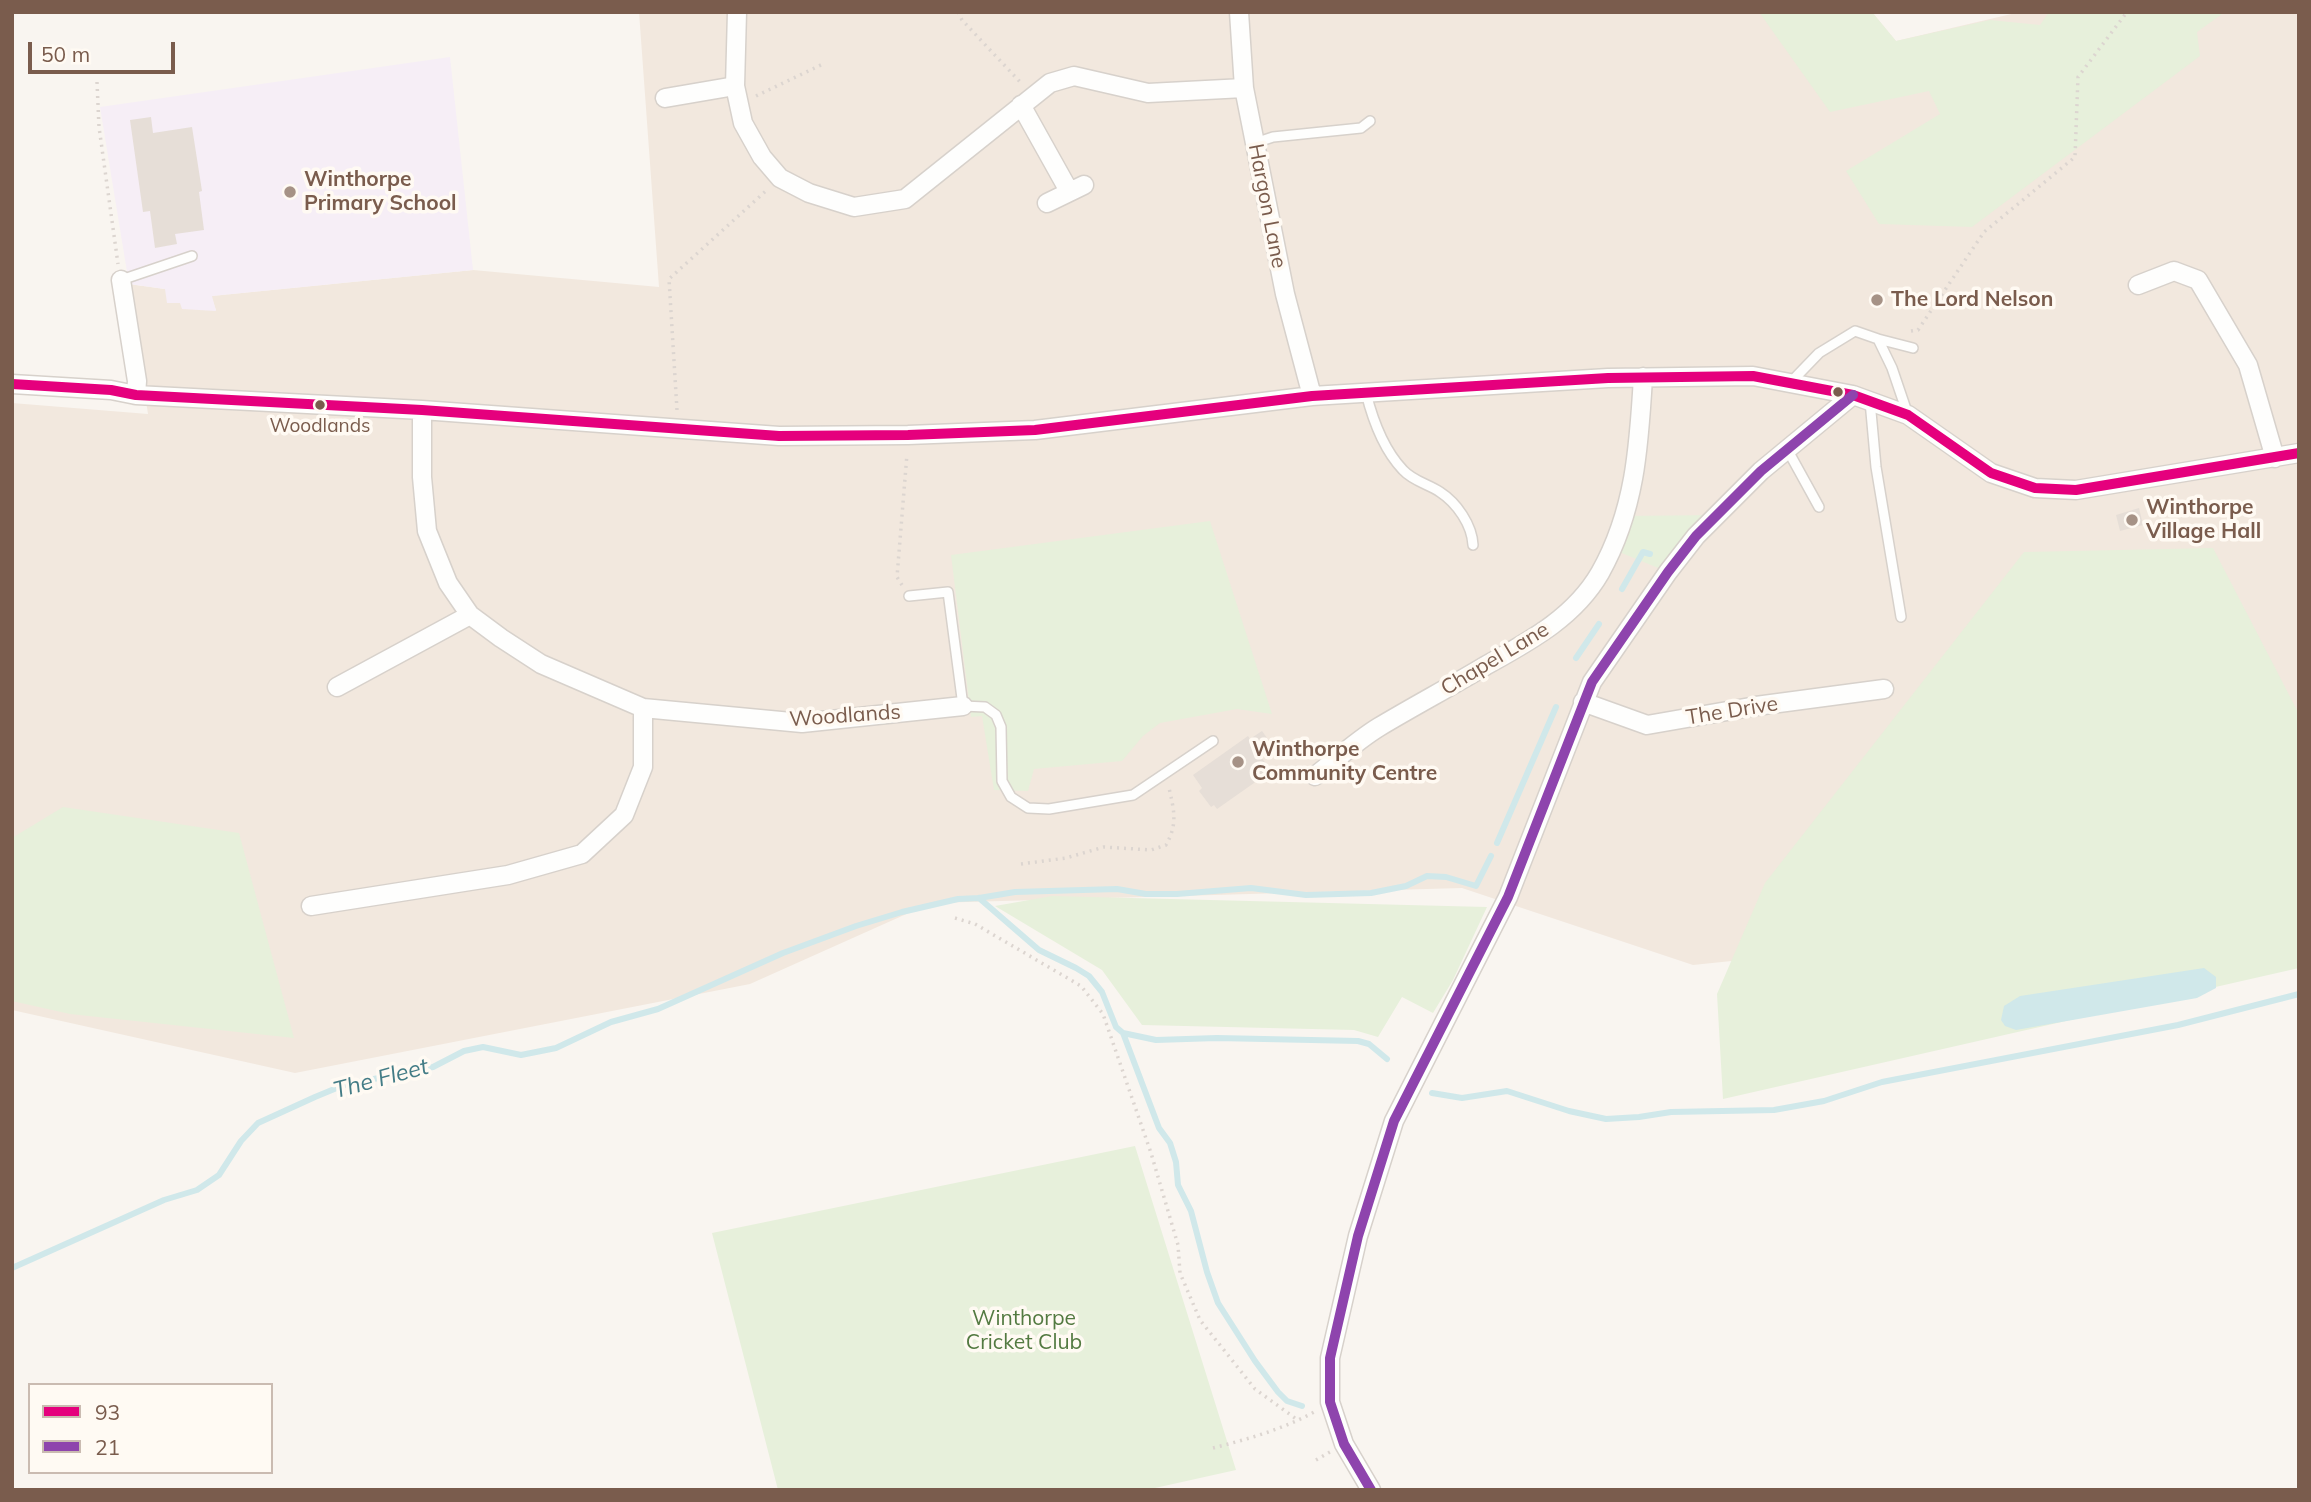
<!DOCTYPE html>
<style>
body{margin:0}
#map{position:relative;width:2311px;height:1502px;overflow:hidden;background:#f9f5f0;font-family:Mulish,sans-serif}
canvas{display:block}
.frame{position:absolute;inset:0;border:14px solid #7a5c4d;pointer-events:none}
.legend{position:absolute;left:28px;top:1383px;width:245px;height:91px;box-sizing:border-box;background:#fffaf3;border:2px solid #cabbb1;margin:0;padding:9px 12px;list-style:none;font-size:21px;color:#7a5c4d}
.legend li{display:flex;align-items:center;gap:14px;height:35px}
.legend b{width:35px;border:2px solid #cabbb1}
.scale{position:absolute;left:28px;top:42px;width:147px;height:32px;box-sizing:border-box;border:4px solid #7a5c4d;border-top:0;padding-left:9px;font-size:21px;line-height:24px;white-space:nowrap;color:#7a5c4d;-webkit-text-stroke:5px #fffaf3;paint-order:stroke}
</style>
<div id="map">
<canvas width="2311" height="1502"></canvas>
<div class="frame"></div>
<ul class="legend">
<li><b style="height:9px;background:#e5007d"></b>93</li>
<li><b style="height:9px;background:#8e44ad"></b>21</li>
</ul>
<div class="scale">50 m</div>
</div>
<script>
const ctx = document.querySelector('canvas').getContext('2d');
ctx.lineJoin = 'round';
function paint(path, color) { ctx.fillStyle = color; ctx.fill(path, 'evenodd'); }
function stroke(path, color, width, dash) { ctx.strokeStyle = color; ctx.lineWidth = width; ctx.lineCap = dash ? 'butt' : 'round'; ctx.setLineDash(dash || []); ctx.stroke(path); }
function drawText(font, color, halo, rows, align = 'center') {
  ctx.font = font + ' Mulish,sans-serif'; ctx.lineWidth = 7; ctx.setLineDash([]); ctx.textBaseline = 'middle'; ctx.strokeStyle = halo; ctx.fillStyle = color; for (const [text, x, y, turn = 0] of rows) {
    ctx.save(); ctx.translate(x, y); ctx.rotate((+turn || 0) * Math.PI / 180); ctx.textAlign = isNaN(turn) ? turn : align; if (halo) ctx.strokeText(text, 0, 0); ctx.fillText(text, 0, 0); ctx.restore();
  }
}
const residential = new Path2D(`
 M639 12H1872L1896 41 2020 12H2299V902L1693 965 1462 888 931 903 750 984 295 1073 12 1010V403L148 414 129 284 165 289 180 303 216 310 211 296 473 270 659 287Z`);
const education = new Path2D(`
 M450 57 473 270 212 296 216 311 182 309 180 303H167L165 289 129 284 100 107Z`);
const green = new Path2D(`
 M1759 12H1872L1896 41 1990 20 2040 25 2049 12H2225L2197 32 2200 56 1972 227 1879 224 1846 171 1940 114 1929 91 1830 112Z
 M1716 515 1668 572 1612 549 1624 516Z
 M1210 521 1272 714 1237 709 1160 723 1143 736 1122 761 1034 769 1028 791 994 790 982 716 971 717 951 555Z
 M2213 548 2299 714V968L1723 1099 1717 994 1765 883 2024 552Z
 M63 807 239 833 294 1038 70 1014 12 1001V838Z
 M1052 896 1487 907 1453 980 1433 1013 1402 997 1378 1037 1354 1030 1142 1025 1102 970 995 906Z
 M1135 1146 1236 1470 1146 1490H778L712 1233Z`);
const water = new Path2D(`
 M2204 968 2216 977V988L2197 998 2016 1030 2005 1026 2001 1020 2004 1006 2020 996Z`);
const stream = new Path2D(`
 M1622 589 1643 552 1650 554
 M1576 658 1599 624
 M1497 843 1556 707
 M979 898 1039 950 1076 968 1089 976 1102 992 1116 1027 1123 1033 1156 1040 1217 1038 1358 1041 1369 1044 1387 1059
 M1123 1033 1159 1128 1170 1143 1176 1162 1178 1185 1191 1211 1207 1272 1218 1303 1255 1361 1278 1392 1287 1401 1302 1406
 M1432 1093 1462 1098 1507 1091 1569 1111 1606 1119 1639 1117 1671 1112 1774 1110 1824 1101 1882 1082 2178 1025 2299 994
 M12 1268 164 1200 197 1190 219 1175 241 1141 258 1123 315 1097 344 1085 433 1067 464 1051 483 1047 521 1055 556 1048 611 1022 658 1009 783 953 856 926 902 912 958 899 979 898 1015 892 1117 889 1146 894H1177L1251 888 1306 895 1371 893 1406 886 1427 876 1446 877 1476 886 1491 856`);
const building = new Path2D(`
 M151 117 153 133 192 127 202 191 199 192 204 230 175 234 177 244 155 248 150 211 143 212 130 120Z
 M2139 508 2143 525 2120 531 2116 515Z
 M1262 731 1272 745 1259 754 1271 771 1217 809 1214 805 1211 807 1199 791 1202 788 1193 775 1248 736 1250 739Z`);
const path = new Path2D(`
 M958 12 962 20 1022 84
 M97 82 99 127 118 264
 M756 96 825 63
 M1911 331 1918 330 1984 232 2075 157 2078 77 2127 12
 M677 410 669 279 768 189
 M902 585 897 577 907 454
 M1021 864 1066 858 1104 847 1151 850 1166 845C1178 824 1174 810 1169 788
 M955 918 975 924 1081 986 1103 1014 1151 1153 1178 1245 1180 1273 1200 1320 1255 1389 1299 1421
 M1213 1448C1248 1439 1284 1429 1316 1411
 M1316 1460 1330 1452`);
const service = new Path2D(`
 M1255 143 1273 137 1361 128 1370 121
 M121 280 192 256
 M1878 339 1913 348
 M1791 382 1819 353 1855 331 1878 339 1892 368 1908 415
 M1366 393C1373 421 1383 449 1403 470 1413 481 1428 484 1440 492 1457 503 1472 525 1473 545
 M1870 401 1876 467 1901 617
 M1787 449 1819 507
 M909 596 948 592 963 706 985 707 996 715 1001 727 1002 781 1011 797 1028 808 1049 809 1133 795 1213 741`);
const minor = new Path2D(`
 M737 12 735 86 743 123 762 157 780 178 809 193 854 207 905 199 1050 83 1074 76 1148 93 1244 88
 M1239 12 1244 88 1285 294 1312 396
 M665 98 735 86
 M1021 105 1069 191
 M1047 203 1084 185
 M121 280 137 381 136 395
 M2138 285 2174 271 2198 280 2248 365 2275 458
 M12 384 111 390 136 395 422 410 779 436 908 435 1035 430 1312 396 1608 378 1753 376 1853 395 1908 415 1991 473 2035 488 2076 490 2299 453
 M422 410V477L427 531 448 583 470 615 501 638 541 664 643 708 802 723 963 706
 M337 687 470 615
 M1583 702 1647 725 1756 706 1884 689
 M1315 776C1336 760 1356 741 1379 727 1414 706 1450 687 1485 666 1528 642 1574 618 1600 573 1635 511 1639 447 1643 377
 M311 906 508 875 582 854 624 815 643 767V708
 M1371 1490 1344 1444 1330 1402V1358L1358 1236 1394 1121 1508 897 1592 682 1668 572 1696 536 1761 471 1853 395`);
const bus1 = new Path2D(`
 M12 384 111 390 136 395 422 410 779 436 908 435 1035 430 1312 396 1608 378 1753 376 1853 395 1908 415 1991 473 2035 488 2076 490 2299 453`);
const bus2 = new Path2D(`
 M1371 1490 1344 1444 1330 1402V1358L1358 1236 1394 1121 1508 897 1592 682 1668 572 1696 536 1761 471 1853 395`);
const markers = [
 [290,192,7,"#a69286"],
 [1877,300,7,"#a69286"],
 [1838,392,6,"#7a5c4d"],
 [320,405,6,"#7a5c4d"],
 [2132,520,7,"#a69286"],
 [1238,762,7,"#a69286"]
];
const busNames = [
 ["Woodlands",320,426]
];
const poiNames = [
 ["Winthorpe",304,180],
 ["Primary School",304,204],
 ["The Lord Nelson",1891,300],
 ["Winthorpe",2146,508],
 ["Village Hall",2146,532],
 ["Winthorpe",1252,750],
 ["Community Centre",1252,774]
];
const streetNames = [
 ["Hargon Lane",1267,206,79],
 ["Chapel Lane",1495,659,-31],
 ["The Drive",1732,711,-9],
 ["Woodlands",845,716,-4]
];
const parkNames = [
 ["Winthorpe",1024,1319],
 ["Cricket Club",1024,1343]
];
const waterNames = [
 ["The Fleet",381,1079,-15]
];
paint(residential, '#f2e8de');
paint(education, '#f6eef6');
paint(green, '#e7f0db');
paint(water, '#d0e8ea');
stroke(stream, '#d0e8ea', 6);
paint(building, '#e6ded7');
stroke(service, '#d7d1cb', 12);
stroke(minor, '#d7d1cb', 21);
stroke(path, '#dcd5d0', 3.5, [2, 5]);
stroke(service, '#fefefd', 9);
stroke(minor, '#fefefd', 18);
stroke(bus1, '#e5007d', 10);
stroke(bus2, '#8e44ad', 10);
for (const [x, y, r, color] of markers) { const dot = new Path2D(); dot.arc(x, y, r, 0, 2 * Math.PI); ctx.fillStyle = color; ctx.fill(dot); stroke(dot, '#fffaf3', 2.5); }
drawText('19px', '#7a5c4d', '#fffaf3', busNames);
drawText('bold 21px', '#7a5c4d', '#fffaf3', poiNames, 'left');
drawText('21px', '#7a5c4d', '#fffaf3', streetNames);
drawText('21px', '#537a41', '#fffaf3', parkNames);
drawText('italic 23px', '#437c86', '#fffaf3', waterNames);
</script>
